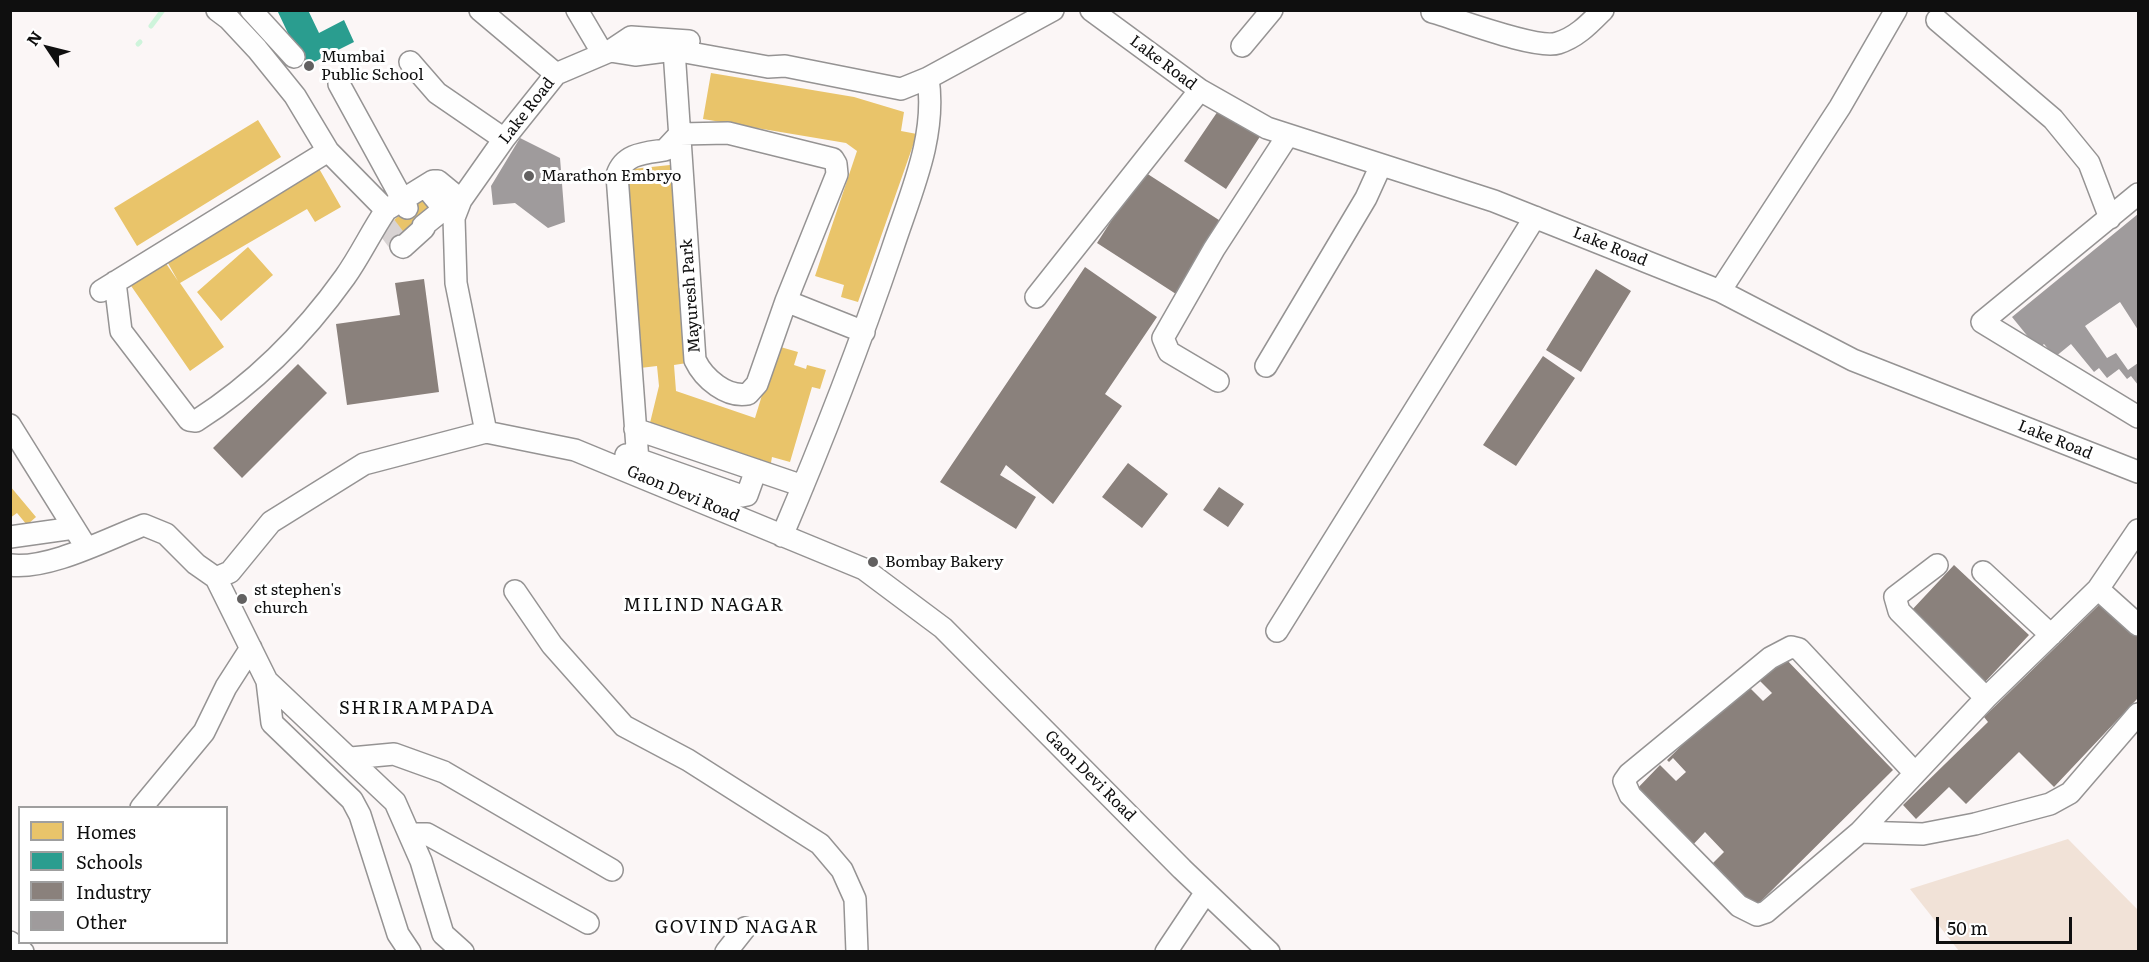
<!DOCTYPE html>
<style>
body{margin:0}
#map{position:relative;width:2149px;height:962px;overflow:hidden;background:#fbf6f6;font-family:Literata,serif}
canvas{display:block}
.frame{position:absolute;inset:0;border:12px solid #0f0f0f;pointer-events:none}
.legend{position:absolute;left:18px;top:806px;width:210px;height:138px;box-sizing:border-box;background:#fff;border:2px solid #9f9f9f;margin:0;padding:8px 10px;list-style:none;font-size:18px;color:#0f0f0f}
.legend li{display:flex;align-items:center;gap:12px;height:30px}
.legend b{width:30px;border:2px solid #9f9f9f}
.north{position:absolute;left:18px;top:18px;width:60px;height:60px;-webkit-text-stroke:4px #fff;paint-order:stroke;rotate:305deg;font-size:16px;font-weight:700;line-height:24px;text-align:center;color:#0f0f0f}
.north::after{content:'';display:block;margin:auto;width:21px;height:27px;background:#0f0f0f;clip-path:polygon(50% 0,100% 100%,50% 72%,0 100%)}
.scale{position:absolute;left:1936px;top:917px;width:136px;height:27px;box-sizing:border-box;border:3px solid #0f0f0f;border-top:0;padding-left:8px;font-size:18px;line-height:21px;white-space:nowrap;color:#0f0f0f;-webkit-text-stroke:4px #fff;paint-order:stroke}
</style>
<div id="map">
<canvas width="2149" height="962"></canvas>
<div class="frame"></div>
<ul class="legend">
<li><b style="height:16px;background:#e9c46a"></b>Homes</li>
<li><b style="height:16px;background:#2a9d8f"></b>Schools</li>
<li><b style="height:16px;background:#8a817c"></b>Industry</li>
<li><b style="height:16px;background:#9f9b9c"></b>Other</li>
</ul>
<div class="north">N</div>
<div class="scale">50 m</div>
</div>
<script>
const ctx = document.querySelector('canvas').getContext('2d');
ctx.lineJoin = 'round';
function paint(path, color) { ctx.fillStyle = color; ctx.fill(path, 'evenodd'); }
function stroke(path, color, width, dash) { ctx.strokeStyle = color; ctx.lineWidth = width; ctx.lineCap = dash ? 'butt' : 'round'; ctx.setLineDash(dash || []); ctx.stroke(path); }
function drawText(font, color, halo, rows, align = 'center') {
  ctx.font = font + ' Literata,serif'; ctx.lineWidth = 6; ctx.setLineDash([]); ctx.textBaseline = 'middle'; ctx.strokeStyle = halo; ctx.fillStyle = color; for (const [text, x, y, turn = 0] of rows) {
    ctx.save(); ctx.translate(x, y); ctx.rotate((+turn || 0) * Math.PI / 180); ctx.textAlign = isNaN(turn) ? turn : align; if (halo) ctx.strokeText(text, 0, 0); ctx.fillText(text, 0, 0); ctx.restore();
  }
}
const green = new Path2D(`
 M2068 839 2138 910V951H1959L1910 889Z`);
const homes = new Path2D(`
 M711 73 854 97 904 112 901 131 917 134 858 302 841 297 844 285 815 276 857 151 846 143 703 119Z
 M258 120 281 157 137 246 114 208Z
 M317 165 341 207 315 222 307 209 180 283 224 347 190 371 127 280 161 256 178 281 164 256Z
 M670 165 687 363 674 365 676 391 755 418 777 346 798 352 794 365 806 369 807 365 826 370 820 389 812 387 790 462 772 457 770 468 649 427 659 386 657 366 640 368 623 170Z
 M427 192 442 209 396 249 381 231Z
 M248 247 273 275 221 321 197 292Z
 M10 486 36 517 27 525 17 513 10 518Z`);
const schools = new Path2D(`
 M277 10H308L319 33 344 20 354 42 304 67Z`);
const industry = new Path2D(`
 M1220 108 1261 135 1226 189 1184 161Z
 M1143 171 1222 222 1176 294 1097 243Z
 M1085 267 1157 317 1105 394 1122 406 1053 504 1006 465 1000 475 1036 497 1016 529 940 482Z
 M1596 269 1631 291 1581 372 1546 350Z
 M424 279 439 392 347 405 336 324 400 315 395 283Z
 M1543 356 1575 378 1516 466 1483 445Z
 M298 364 327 393 242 478 213 448Z
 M1128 463 1168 494 1142 528 1102 497Z
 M1219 487 1244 504 1228 527 1203 510Z
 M1954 565 2029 635 1985 682 1910 612Z
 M2105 599 2138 636V698L2054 787 2019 752 1966 804 1949 787 1916 819 1903 805 1988 722 1984 717Z
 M1781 654 1893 770 1756 906 1707 869 1724 852 1705 832 1689 849 1633 793 1660 765 1676 781 1686 772 1673 758 1669 762 1667 760 1745 683 1763 701 1772 693 1756 677Z`);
const stream = new Path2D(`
 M151 26 163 10
 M138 44 140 42`);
const building = new Path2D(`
 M520 138 560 158 565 222 548 228 515 203 493 205 491 186Z
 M2138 214V330L2120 302 2085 326 2107 358 2116 353 2128 370 2138 363V385L2131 376 2127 379 2119 369 2107 378 2099 368 2094 372 2071 344 2055 357 2044 344 2038 349 2012 317Z`);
const minorTunnel = new Path2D(`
 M386 226 401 246`);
const minor = new Path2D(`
 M217 10 229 19 257 49 295 96 328 151 386 210 433 181H438L461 200
 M251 10 294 57
 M480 10 556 74
 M577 10 603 54
 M1091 10 1200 90 1267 128 1494 201 1720 291 1853 360 2138 472
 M1432 12C1457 19 1537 50 1558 43 1577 37 1589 24 1603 10
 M1937 20 2053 119 2089 163 2110 218
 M1242 46 1272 10
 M674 50 695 360C704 379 727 398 748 394L757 384 786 301
 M610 51 631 37 689 41
 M410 62 437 93 504 139
 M339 84 407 208
 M2138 194 1982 322 2138 417
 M423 226 444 209 425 186
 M401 246 403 247 424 228
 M115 282 121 331 189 420 196 421C254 384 305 333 345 277 360 256 371 232 386 210
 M101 291 328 151
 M1720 291 1840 107 1896 10
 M1036 297 1200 90
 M1266 366 1366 198 1381 165
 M1218 381 1169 352 1163 338 1214 249 1288 135
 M10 425 86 547
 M635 429 803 486
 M486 432 456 283 454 218 461 200 504 139 556 74 610 51 635 55 674 50 768 67 785 66 901 89 928 78 1053 10
 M626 455 742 496 747 495 756 470
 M639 475 617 175C624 153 646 153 665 150L680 134 728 133 833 159 836 164 837 174 786 301 864 332
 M782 536C822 442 859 347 892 250 910 194 937 138 928 78
 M10 537 74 528
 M10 565C49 570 107 539 144 525L166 534 196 564 216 578 267 681 272 723 352 800 360 815 398 934 410 952
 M1937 565 1895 597 1899 611 1986 698
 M1983 572 2051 635
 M216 578 230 572 271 522 364 464 486 432 575 450 864 569 943 628 1182 869 1269 952
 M2098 589 2138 625
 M515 591 552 645 624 726 688 760 820 844 842 870 855 899 857 952
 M1277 631 1535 217
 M267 681 395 802 421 861 443 934 463 952
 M351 758 394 754 444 772 612 870
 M1914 772 1799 649 1791 647 1770 658 1629 774 1624 781 1630 795 1739 906 1757 915 1766 912 1860 832 1986 698 2098 589 2138 530
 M141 808 204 732 226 687 251 648
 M1860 832 1923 834 1975 824 2050 804 2070 793 2138 714
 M411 834H427L588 923
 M10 942 23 952
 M726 952 745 928
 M1166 952 1206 892`);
const markers = [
 [309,66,6,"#626060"],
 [529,176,6,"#626060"],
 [873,562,6,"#626060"],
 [242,599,6,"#626060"]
];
const poiNames = [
 ["Mumbai",321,57],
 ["Public School",321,75],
 ["Marathon Embryo",541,176],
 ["Bombay Bakery",885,562],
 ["st stephen's",254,590],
 ["church",254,608]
];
const streetNames = [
 ["Lake Road",1163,63,37],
 ["Lake Road",527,111,-52],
 ["Lake Road",1610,247,22],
 ["Mayuresh Park",691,296,-94],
 ["Lake Road",2055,440,22],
 ["Gaon Devi Road",683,494,23],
 ["Gaon Devi Road",1090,776,45]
];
const neighbourhoodNames = [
 ["MILIND NAGAR",704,606],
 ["SHRIRAMPADA",417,709],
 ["GOVIND NAGAR",737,928]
];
paint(green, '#f1e2d7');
paint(homes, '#e9c46a');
paint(schools, '#2a9d8f');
paint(industry, '#8a817c');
stroke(stream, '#cef4db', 5);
paint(building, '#9f9b9c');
stroke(minorTunnel, '#d8d3d3', 21, [21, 10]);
stroke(minor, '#959393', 24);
stroke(minor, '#fefefe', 21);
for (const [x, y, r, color] of markers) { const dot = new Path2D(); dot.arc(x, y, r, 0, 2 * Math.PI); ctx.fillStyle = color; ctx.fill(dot); stroke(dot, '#fff', 2); }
drawText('16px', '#0f0f0f', '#fff', poiNames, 'left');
drawText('16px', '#0f0f0f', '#fff', streetNames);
ctx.letterSpacing = '1.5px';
drawText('18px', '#0f0f0f', '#fff', neighbourhoodNames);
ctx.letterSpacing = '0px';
</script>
